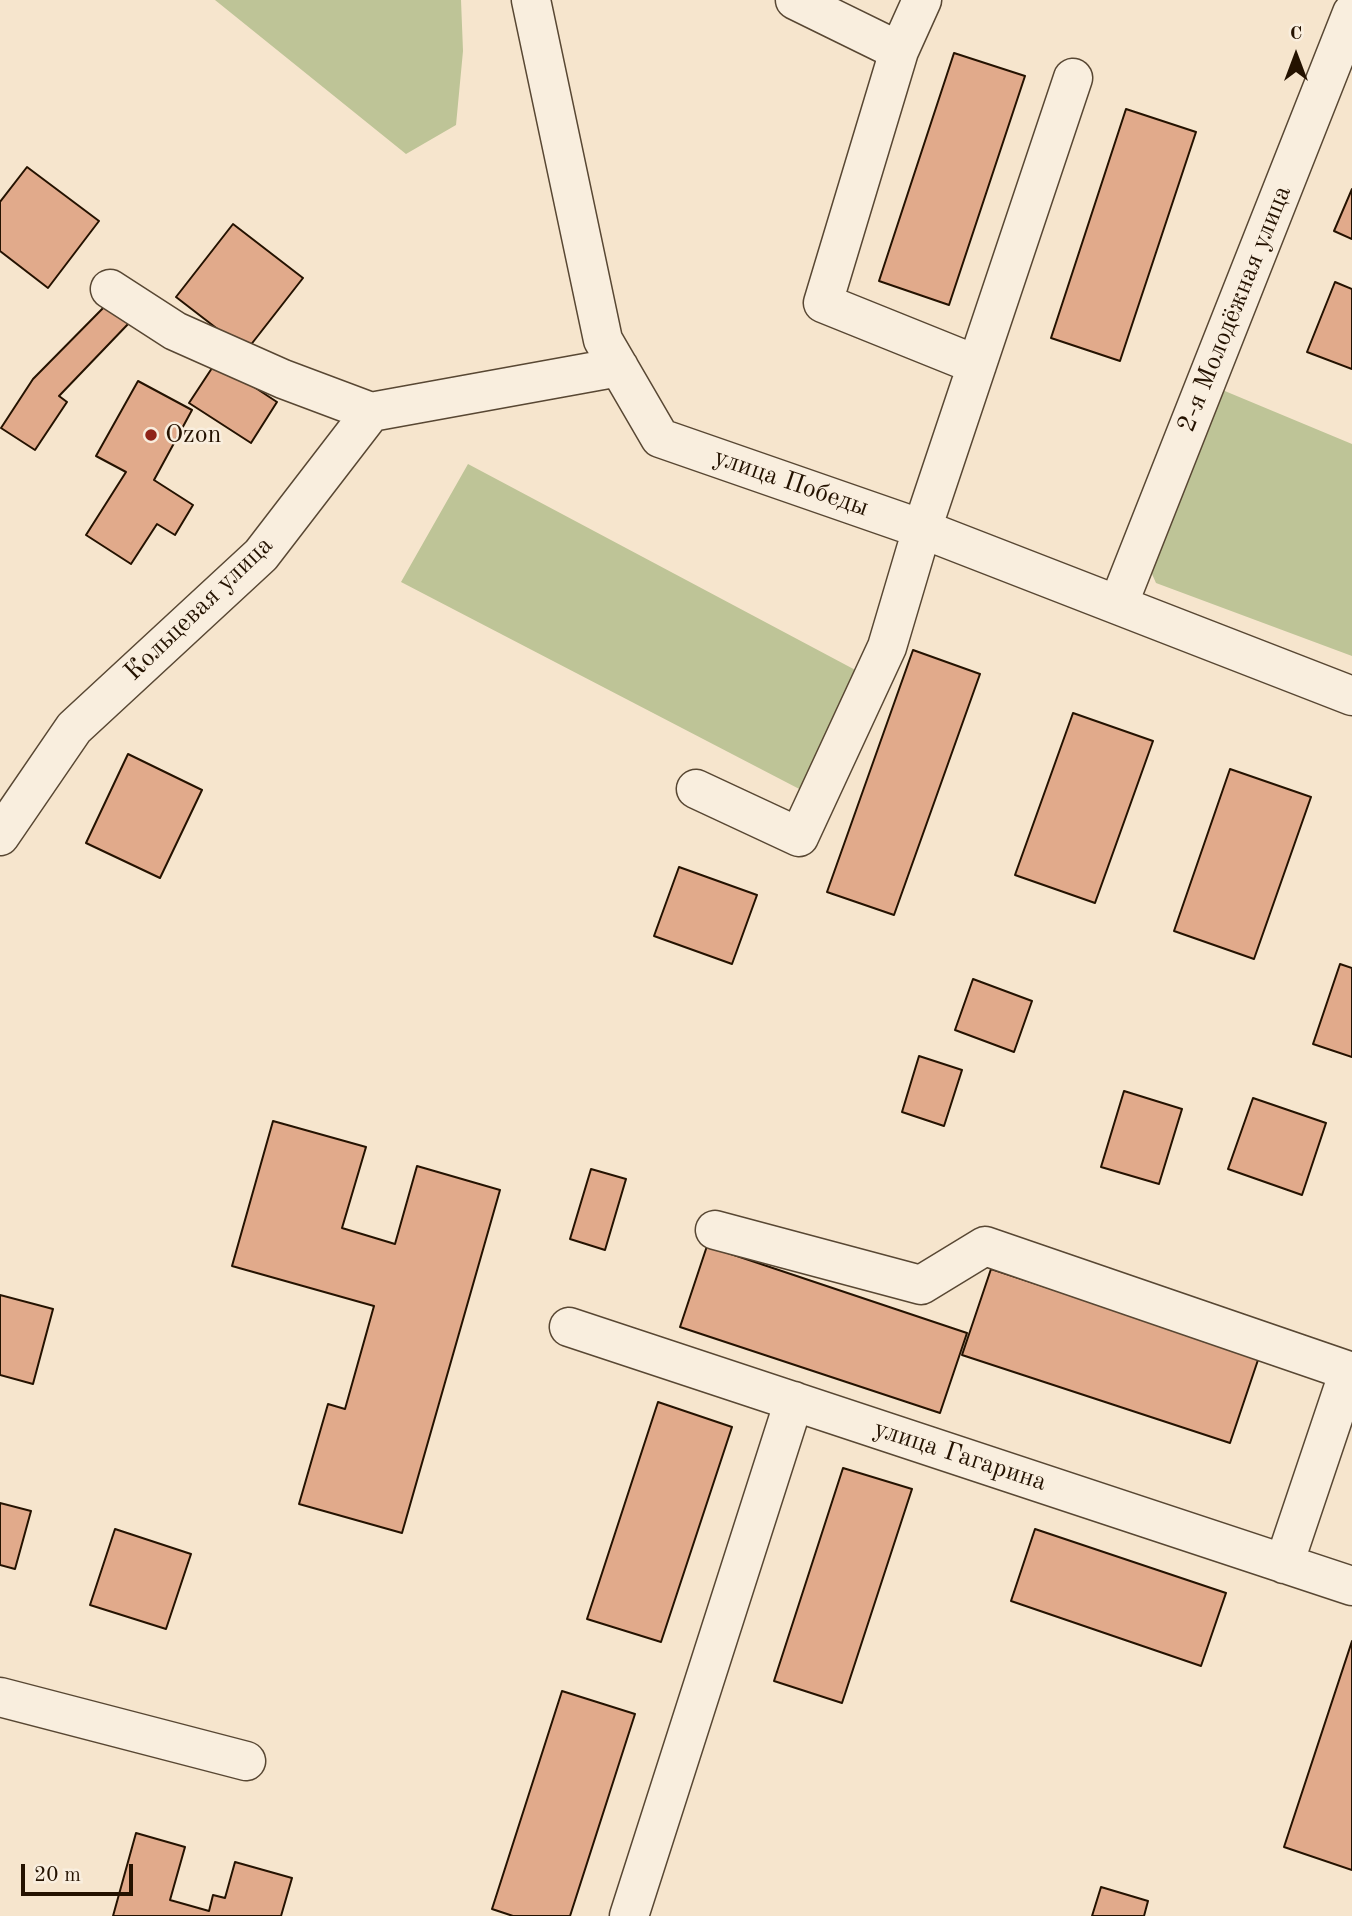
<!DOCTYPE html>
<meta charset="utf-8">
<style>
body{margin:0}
#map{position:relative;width:1352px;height:1916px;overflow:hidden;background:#f6e5cd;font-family:"Old Standard TT",serif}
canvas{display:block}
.north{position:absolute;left:1261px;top:21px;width:70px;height:70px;-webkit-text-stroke:5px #f9eede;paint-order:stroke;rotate:0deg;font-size:19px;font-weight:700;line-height:28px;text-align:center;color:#241200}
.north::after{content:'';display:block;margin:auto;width:24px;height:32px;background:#241200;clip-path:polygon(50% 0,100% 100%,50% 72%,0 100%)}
.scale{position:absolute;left:21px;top:1864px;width:112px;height:32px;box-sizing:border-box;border:4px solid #241200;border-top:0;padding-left:9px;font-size:21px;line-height:24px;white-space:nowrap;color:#241200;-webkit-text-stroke:5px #f9eede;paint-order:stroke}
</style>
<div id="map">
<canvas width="1352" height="1916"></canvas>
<div class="north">С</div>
<div class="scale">20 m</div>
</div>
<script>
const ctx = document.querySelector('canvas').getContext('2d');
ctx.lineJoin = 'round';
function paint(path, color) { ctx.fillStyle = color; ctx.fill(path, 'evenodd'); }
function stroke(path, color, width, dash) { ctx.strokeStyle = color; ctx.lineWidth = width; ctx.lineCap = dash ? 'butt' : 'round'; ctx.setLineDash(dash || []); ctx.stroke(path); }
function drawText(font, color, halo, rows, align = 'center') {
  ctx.font = font + ' "Old Standard TT",serif'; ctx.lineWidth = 5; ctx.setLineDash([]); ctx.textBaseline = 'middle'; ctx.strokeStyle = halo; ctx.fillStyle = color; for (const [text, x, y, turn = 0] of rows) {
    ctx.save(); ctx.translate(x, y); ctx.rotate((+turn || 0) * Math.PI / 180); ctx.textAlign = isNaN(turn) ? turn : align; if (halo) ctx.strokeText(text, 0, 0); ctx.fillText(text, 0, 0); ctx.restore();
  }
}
const green = new Path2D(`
 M215 0H461L463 51 456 125 406 154Z
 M1220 389 1352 444V656L1156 583 1148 565Z
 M468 464 861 673 807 793 401 582Z`);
const building = new Path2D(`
 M954 53 1025 76 949 305 879 281Z
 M1126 109 1196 132 1120 361 1051 338Z
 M27 167 99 221 48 288 0 251V202Z
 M1352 189V239L1334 231Z
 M233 224 303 278 246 351 176 297Z
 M1335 282 1352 289V369L1307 352Z
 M110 301 130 322 59 396 67 402 35 450 1 428 33 379Z
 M216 362 277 402 251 443 189 403Z
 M138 381 192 410 154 480 193 505 175 535 157 524 131 564 86 535 126 472 96 456Z
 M913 650 980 674 894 915 827 892Z
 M1073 713 1153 741 1095 903 1015 875Z
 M128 754 202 790 160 878 86 843Z
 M1230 769 1311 797 1254 959 1174 931Z
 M679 867 757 895 732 964 654 936Z
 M1340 964 1352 968V1057L1313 1044Z
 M973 979 1032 1001 1014 1052 955 1030Z
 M919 1056 962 1070 944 1126 902 1112Z
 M1124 1091 1182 1109 1159 1184 1101 1167Z
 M1253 1098 1326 1123 1302 1195 1228 1169Z
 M273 1121 366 1147 342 1228 395 1244 417 1166 500 1190 402 1533 299 1504 328 1404 345 1409 374 1306 232 1266Z
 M591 1169 626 1179 605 1250 570 1239Z
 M707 1246 967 1333 940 1413 680 1327Z
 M991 1269 1259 1357 1230 1443 962 1355Z
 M0 1295 53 1309 33 1384 0 1375Z
 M658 1402 732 1427 661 1642 587 1619Z
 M843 1468 912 1489 842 1703 774 1681Z
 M0 1503 31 1511 15 1569 0 1565Z
 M115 1529 191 1554 166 1629 90 1605Z
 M1035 1529 1226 1593 1201 1666 1011 1601Z
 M1352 1641V1870L1284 1847Z
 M562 1691 635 1714 570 1916H513L492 1909Z
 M136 1833 185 1847 170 1900 209 1911 213 1895 225 1898 235 1862 292 1878 281 1916H113Z
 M1101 1887 1148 1901 1144 1916H1092Z`);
const minor = new Path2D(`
 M531 0 603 340 660 438 922 529 1352 696
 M795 0 899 51
 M922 0 899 51 823 303 977 365
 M110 289 175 331 283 379 371 412
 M1118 605 1352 13
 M696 789 799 837 887 647 922 529 1073 78
 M0 836 74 728 261 555 371 412 619 367
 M715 1230 921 1285 985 1246 1352 1372
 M569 1327 1352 1586
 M1284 1564 1349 1371
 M0 1697 246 1761
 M629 1916 794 1401`);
const markers = [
 [151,435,7,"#8f2418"]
];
const streetNames = [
 ["2-я Молодёжная улица",1235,309,-68],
 ["улица Победы",791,483,19],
 ["Кольцевая улица",199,609,-44],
 ["улица Гагарина",960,1456,18]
];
const poiNames = [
 ["Ozon",165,435]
];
paint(green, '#bec497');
paint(building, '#e1aa8b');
stroke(building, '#241200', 2);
stroke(minor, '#584733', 41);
stroke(minor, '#f9eede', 38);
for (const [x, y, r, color] of markers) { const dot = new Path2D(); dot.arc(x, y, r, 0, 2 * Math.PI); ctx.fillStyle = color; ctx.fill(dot); stroke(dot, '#f9eede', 2.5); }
drawText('26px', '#241200', '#f9eede', streetNames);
drawText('26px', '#241200', '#f9eede', poiNames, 'left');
</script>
